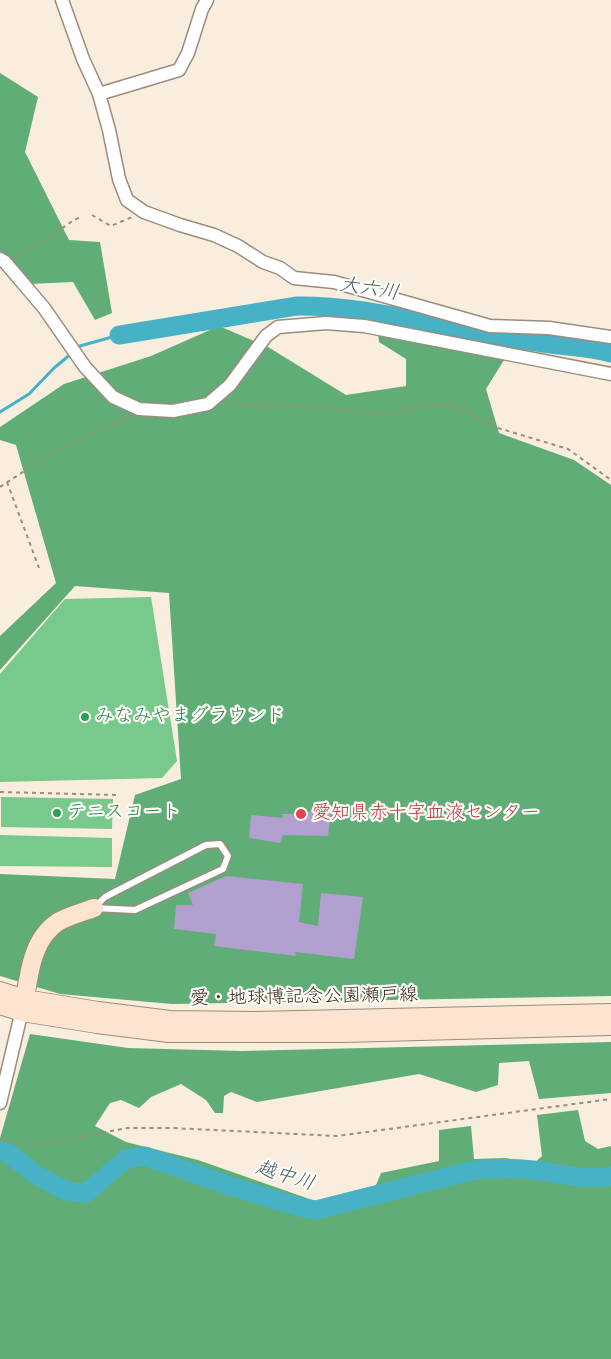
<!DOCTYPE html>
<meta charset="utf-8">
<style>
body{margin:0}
canvas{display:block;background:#f9edde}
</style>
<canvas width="611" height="1359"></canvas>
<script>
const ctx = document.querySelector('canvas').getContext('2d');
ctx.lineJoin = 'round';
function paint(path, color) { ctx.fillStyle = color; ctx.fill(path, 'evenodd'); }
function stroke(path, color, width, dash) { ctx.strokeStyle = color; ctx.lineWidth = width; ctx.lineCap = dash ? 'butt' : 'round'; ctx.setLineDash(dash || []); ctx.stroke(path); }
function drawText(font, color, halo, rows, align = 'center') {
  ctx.font = font + ' Mynerve,"Klee One",sans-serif'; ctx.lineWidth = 4.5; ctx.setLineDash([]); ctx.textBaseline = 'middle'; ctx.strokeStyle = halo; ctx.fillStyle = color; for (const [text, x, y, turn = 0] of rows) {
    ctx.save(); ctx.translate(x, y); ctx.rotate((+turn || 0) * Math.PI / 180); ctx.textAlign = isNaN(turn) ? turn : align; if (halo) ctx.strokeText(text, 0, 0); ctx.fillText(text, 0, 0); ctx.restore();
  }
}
const green = new Path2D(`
 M151 597 177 761 162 778 0 782V674L65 599Z
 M1 797 113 799 112 829 1 827Z
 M0 835 112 838V867L0 866Z`);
const forest = new Path2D(`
 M0 73 38 97 25 152 69 240 100 242 112 313 95 320 73 282 30 284 0 251Z
 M219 326 268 347 346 395 406 386V359L379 342 378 334 504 360 486 389 499 433 574 460 611 485V996L172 1004 60 994 0 976V874L115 879 135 795 181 779 169 593 75 586 0 670V636L56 583 16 445 0 440V427L64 384 151 356Z
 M30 1034 128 1048 242 1051 611 1042V1093L539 1099 529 1061 499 1063 498 1085 476 1092 419 1074 257 1102 231 1092 224 1096 223 1113H215L206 1100 181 1084 151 1097 139 1108 121 1100 110 1103 95 1126 126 1142 198 1160 318 1202 374 1190 381 1173 439 1161V1130L471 1126 474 1159 506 1158 533 1164 542 1156 537 1115 578 1110 585 1141 598 1149 611 1146V1359H0V1138Z`);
const stream = new Path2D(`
 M75 350 80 346 119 335
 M0 412 29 394 54 368 71 354`);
const river = new Path2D(`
 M119 335 296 306C358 305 416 322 476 332 504 337 531 342 559 345 577 347 593 348 611 353
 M0 1151 7 1152 36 1175 66 1191 86 1193 126 1159 145 1156 227 1185 299 1207 316 1210 470 1171C491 1168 512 1168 533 1170 559 1173 584 1181 611 1176`);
const building = new Path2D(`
 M296 811 331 813 328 836 283 835 280 843 249 838 251 815 283 818 282 814H293Z
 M226 876 303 884 299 922 318 926 321 893 363 897 354 959 295 952 296 956 214 946 216 934 174 929 176 905H193L188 893Z`);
const path = new Path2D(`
 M92 215 111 226 132 217
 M14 257 38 245 74 220 81 217
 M225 404 323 407 381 415 426 405 444 404 460 408 498 428 568 449 611 480
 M7 482 39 568
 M0 487 52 453 129 416
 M0 792 118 795
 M0 1139 10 1143 43 1144 127 1128H172L337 1136 611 1099`);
const lane = new Path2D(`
 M220 844 228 856 223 869 135 910 94 908 105 897 206 845Z`);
const street = new Path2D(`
 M62 0 83 59 99 94 109 130 119 179 127 200 144 212 180 225 214 235 238 246 263 262 280 268 294 278 334 282 490 326 549 328 611 337
 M99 94 179 70 188 53 202 9 207 0
 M0 259 5 262 44 308 85 367 113 397 139 409 173 411 208 404 230 385 266 336 278 327 326 323 364 326 611 374
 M0 1103 23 1006`);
const secondary = new Path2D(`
 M0 991 25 999 98 1011 170 1020 255 1021 611 1013
 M25 999C29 972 33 938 58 922 68 916 83 912 94 908
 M0 1005 22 1012 97 1024 169 1033H343L611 1026`);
const markers = [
 [85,717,5,"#2e9e5b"],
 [57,813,5,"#2e9e5b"],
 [301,814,6,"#e0444e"]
];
const leisureNames = [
 ["みなみやまグラウンド",95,717],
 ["テニスコート",67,813]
];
const healthNames = [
 ["愛知県赤十字血液センター",312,814]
];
const streetNames = [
 ["愛・地球博記念公園瀬戸線",304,998,-1]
];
const waterNames = [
 ["大六川",369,290,9],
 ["越中川",285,1177,17]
];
paint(green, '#77c98c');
paint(forest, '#61ad78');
stroke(stream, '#47b2c5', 3);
stroke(river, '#47b2c5', 19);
paint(building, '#b09fcf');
stroke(lane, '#9a8c7e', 9);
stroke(street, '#9a8c7e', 15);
stroke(secondary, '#9a8c7e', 20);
stroke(path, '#9a8c7e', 2, [4, 4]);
stroke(lane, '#fff', 6);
stroke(street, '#fff', 12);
stroke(secondary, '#fde4d0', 18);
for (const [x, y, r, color] of markers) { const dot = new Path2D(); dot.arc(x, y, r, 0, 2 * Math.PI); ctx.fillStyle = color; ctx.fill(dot); stroke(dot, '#fdfcf7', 2); }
drawText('19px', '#27864d', '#fdfcf7', leisureNames, 'left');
drawText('19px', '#be3a42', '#fdfcf7', healthNames, 'left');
drawText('19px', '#3b2a1e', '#fdfcf7', streetNames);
drawText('italic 20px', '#406061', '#fdfcf7', waterNames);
</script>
